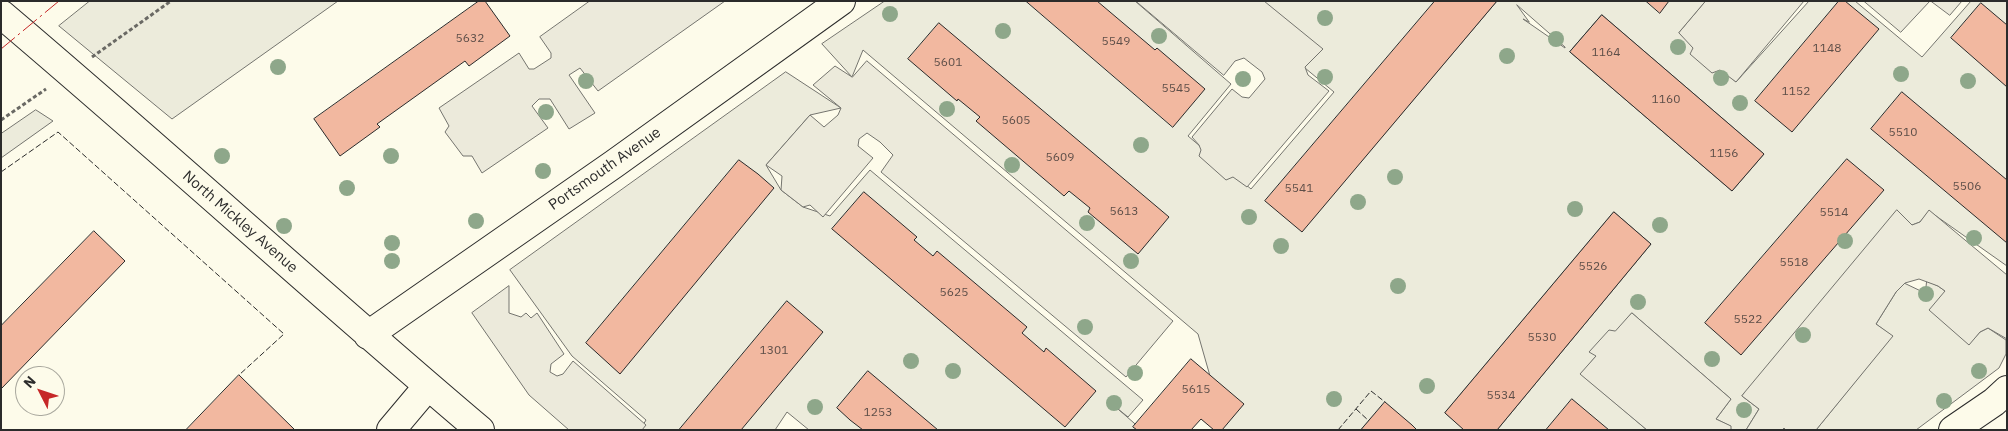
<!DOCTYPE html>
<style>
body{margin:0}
#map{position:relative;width:2008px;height:431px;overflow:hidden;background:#fdfbea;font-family:"IBM Plex Sans",sans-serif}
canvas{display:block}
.frame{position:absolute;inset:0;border:2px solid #2b2b2b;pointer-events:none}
.north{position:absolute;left:15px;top:366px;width:50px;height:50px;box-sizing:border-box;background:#fdfbea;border:1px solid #a9a89e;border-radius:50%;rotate:311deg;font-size:14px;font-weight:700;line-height:20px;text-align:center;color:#2b2b2b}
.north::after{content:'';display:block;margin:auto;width:18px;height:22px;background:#c62828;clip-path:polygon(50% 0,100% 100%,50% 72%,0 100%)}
</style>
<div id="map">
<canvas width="2008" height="431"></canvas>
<div class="frame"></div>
<div class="north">N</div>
</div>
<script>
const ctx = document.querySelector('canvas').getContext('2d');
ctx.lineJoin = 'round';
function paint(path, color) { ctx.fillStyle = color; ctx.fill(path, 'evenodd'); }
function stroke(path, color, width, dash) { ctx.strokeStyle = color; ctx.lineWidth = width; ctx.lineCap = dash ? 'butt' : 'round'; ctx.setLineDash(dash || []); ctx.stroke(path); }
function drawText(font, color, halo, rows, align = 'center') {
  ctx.font = font + ' "IBM Plex Sans",sans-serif'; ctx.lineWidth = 4; ctx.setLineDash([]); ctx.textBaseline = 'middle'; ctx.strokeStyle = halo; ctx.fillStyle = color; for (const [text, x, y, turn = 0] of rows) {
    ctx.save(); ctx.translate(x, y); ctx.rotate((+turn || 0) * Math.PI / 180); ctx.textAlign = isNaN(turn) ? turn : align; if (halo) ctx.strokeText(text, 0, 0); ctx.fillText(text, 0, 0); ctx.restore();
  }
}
const green = new Path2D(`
 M90 1H338L172 119 59 26Z
 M885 1H1135L1231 84 1188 136 1251 189 1334 92 1224 1H1435L1302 231 1497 1H1706L1679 33 1736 82 1809 1H1855L1922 57 1971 1H2007V266L1929 211 1920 222 1912 225 1742 396 1759 409 1746 430H1731L1730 426 1716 419 1731 399 1632 313 1581 374 1647 430H1497L1651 244 1614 212 1445 413 1465 430H1417L1385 403 1361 430H1220L1210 376 1198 334 863 50 852 77 822 44ZM1517 5 1565 47V48L1523 19 1529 22ZM1602 15 1764 154 1732 191 1570 52Z
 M786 72 841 108 810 115 766 165 781 190 803 207 830 216 870 170 1143 400 1128 417 1118 409 1142 430H809L787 412 775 430H640L646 420 572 356 510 270Z
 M36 110 53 121 1 158V134Z
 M1927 281 1938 286 1945 291 1969 344 1980 332 1988 328 2006 340V354L1999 368 1916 430H1816L1892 336 1876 324 1896 292 1904 283 1925 293Z`);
const parking = new Path2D(`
 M590 1H725L598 91 580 68 569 75 595 113 569 129 550 99H539L532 106 548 128 482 173 472 156H463L445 132 449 126 439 108 519 53 529 69H534L551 58V53L540 37Z
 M1136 1H1264L1323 49 1305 67 1308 75 1329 91 1247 187 1233 177 1226 180 1199 156 1201 150 1199 145 1192 137 1232 89 1242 97 1249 98 1265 79 1262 72 1244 58 1235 61 1224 75Z
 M1706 1H1804L1736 82 1720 70 1712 73 1690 54 1693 48 1679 33Z
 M1864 1H1930L1901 32Z
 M1931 1H1962L1950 15Z
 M867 61 1173 321 1126 377 881 172 893 155 880 142 867 133 859 139 858 146 873 158 823 217 810 205 803 207 781 190 782 176 766 165 810 115 824 127 838 115 841 108 813 85 835 66 852 77Z
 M1897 210 1912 225 1920 222 1929 210 2007 275V339L1988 328 1980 332 1969 345 1929 310 1945 291 1938 286 1919 279 1905 283 1896 292 1876 324 1893 336 1816 430H1786L1784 428 1782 430H1746L1759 409 1742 396Z
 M509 286V313L521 317 526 313 531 318 537 313 564 354 551 364 550 372 557 376 563 374 573 361 646 425 642 430H569L529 395 472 313Z
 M1632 313 1731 399 1716 419 1731 426V430H1647L1580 374 1596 356 1589 352 1609 330 1615 331Z`);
const building = new Path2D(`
 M479 1H485L510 36 469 66 465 61 377 124 380 127 340 156 314 119Z
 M1026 1H1097L1155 50 1157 48 1205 89 1173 127Z
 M1435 1H1497L1302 232 1265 201Z
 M1646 1H1669L1660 13Z
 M1839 1H1845L1879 29 1792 132 1755 101Z
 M1981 3 2007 25V87L1951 38Z
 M1602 15 1764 154 1732 191 1570 52Z
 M939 23 1169 217 1138 254 1088 212 1090 208 1069 191 1064 196 976 121 980 117 958 99 957 101 908 59Z
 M1902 92 2007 180V243L1871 129Z
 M1847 159 1884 190 1741 355 1705 323Z
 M739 160 758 174 774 188 620 374 586 343Z
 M864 192 917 237 914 240 933 256 937 251 1027 327 1022 333 1044 352 1046 348 1096 391 1065 427 832 229Z
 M1614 212 1651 244 1497 430H1464L1445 413Z
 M94 231 125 261 1 389V326Z
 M787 301 823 332 741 430H679Z
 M1191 359 1244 404 1222 430H1214L1201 419 1191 430H1137L1133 427Z
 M868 371 938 430H863L850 420 837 408Z
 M239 375 295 430H186Z
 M1572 399 1609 430H1546Z
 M1385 402 1412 425 1417 430H1361Z`);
const path = new Path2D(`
 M92 57 171 1
 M1 120 46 89`);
const minor = new Path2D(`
 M1 14C163 151 318 293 480 430
 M368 335 614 164 841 1
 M391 430 428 386
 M1953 430 1994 402 2007 390`);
const fence = new Path2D(`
 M1 172 58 132 284 334 239 375
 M1356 409 1369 421
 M1338 430 1371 391 1385 402`);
const power = new Path2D(`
 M1 49 59 1`);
const trees = [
 [890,14],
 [1325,18],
 [1003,31],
 [1159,36],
 [1556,39],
 [1678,47],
 [1507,56],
 [278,67],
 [1901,74],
 [1325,77],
 [1721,78],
 [1243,79],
 [586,81],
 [1968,81],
 [1740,103],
 [947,109],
 [546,112],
 [1141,145],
 [222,156],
 [391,156],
 [1012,165],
 [543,171],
 [1395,177],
 [347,188],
 [1358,202],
 [1575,209],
 [1249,217],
 [476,221],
 [1087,223],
 [1660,225],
 [284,226],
 [1974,238],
 [1845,241],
 [392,243],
 [1281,246],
 [392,261],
 [1131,261],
 [1398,286],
 [1926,294],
 [1638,302],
 [1085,327],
 [1803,335],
 [1712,359],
 [911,361],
 [953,371],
 [1979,371],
 [1135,373],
 [1427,386],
 [1334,399],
 [1944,401],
 [1114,403],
 [815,407],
 [1744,410]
];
const numberNames = [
 ["5632",470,39],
 ["5549",1116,42],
 ["1148",1827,49],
 ["1164",1606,53],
 ["5601",948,63],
 ["5545",1176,89],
 ["1152",1796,92],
 ["1160",1666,100],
 ["5605",1016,121],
 ["5510",1903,133],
 ["1156",1724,154],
 ["5609",1060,158],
 ["5506",1967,187],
 ["5541",1299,189],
 ["5613",1124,212],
 ["5514",1834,213],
 ["5518",1794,263],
 ["5526",1593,267],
 ["5625",954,293],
 ["5522",1748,320],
 ["5530",1542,338],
 ["1301",774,351],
 ["5615",1196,390],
 ["5534",1501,396],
 ["1253",878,413]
];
const streetNames = [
 ["Portsmouth Avenue",605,169,-35],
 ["North Mickley Avenue",240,222,41]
];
paint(green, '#ecebdb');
stroke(green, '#74746e', 1);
paint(parking, '#eceadb');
stroke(parking, '#74746e', 1);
paint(building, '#f2b8a0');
stroke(building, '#2b2b2b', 1);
stroke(minor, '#2b2b2b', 30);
stroke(path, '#6a6964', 3, [4, 2.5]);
stroke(minor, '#fdfbea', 28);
stroke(fence, '#2b2b2b', 1, [6, 2.5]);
stroke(power, '#c62828', 1, [18, 4, 2.5, 4]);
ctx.fillStyle = '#8ea78a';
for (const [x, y] of trees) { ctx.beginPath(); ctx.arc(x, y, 8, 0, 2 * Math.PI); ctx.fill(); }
drawText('12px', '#5d4e48', null, numberNames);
drawText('15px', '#2b2b2b', '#fdfbea', streetNames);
</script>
